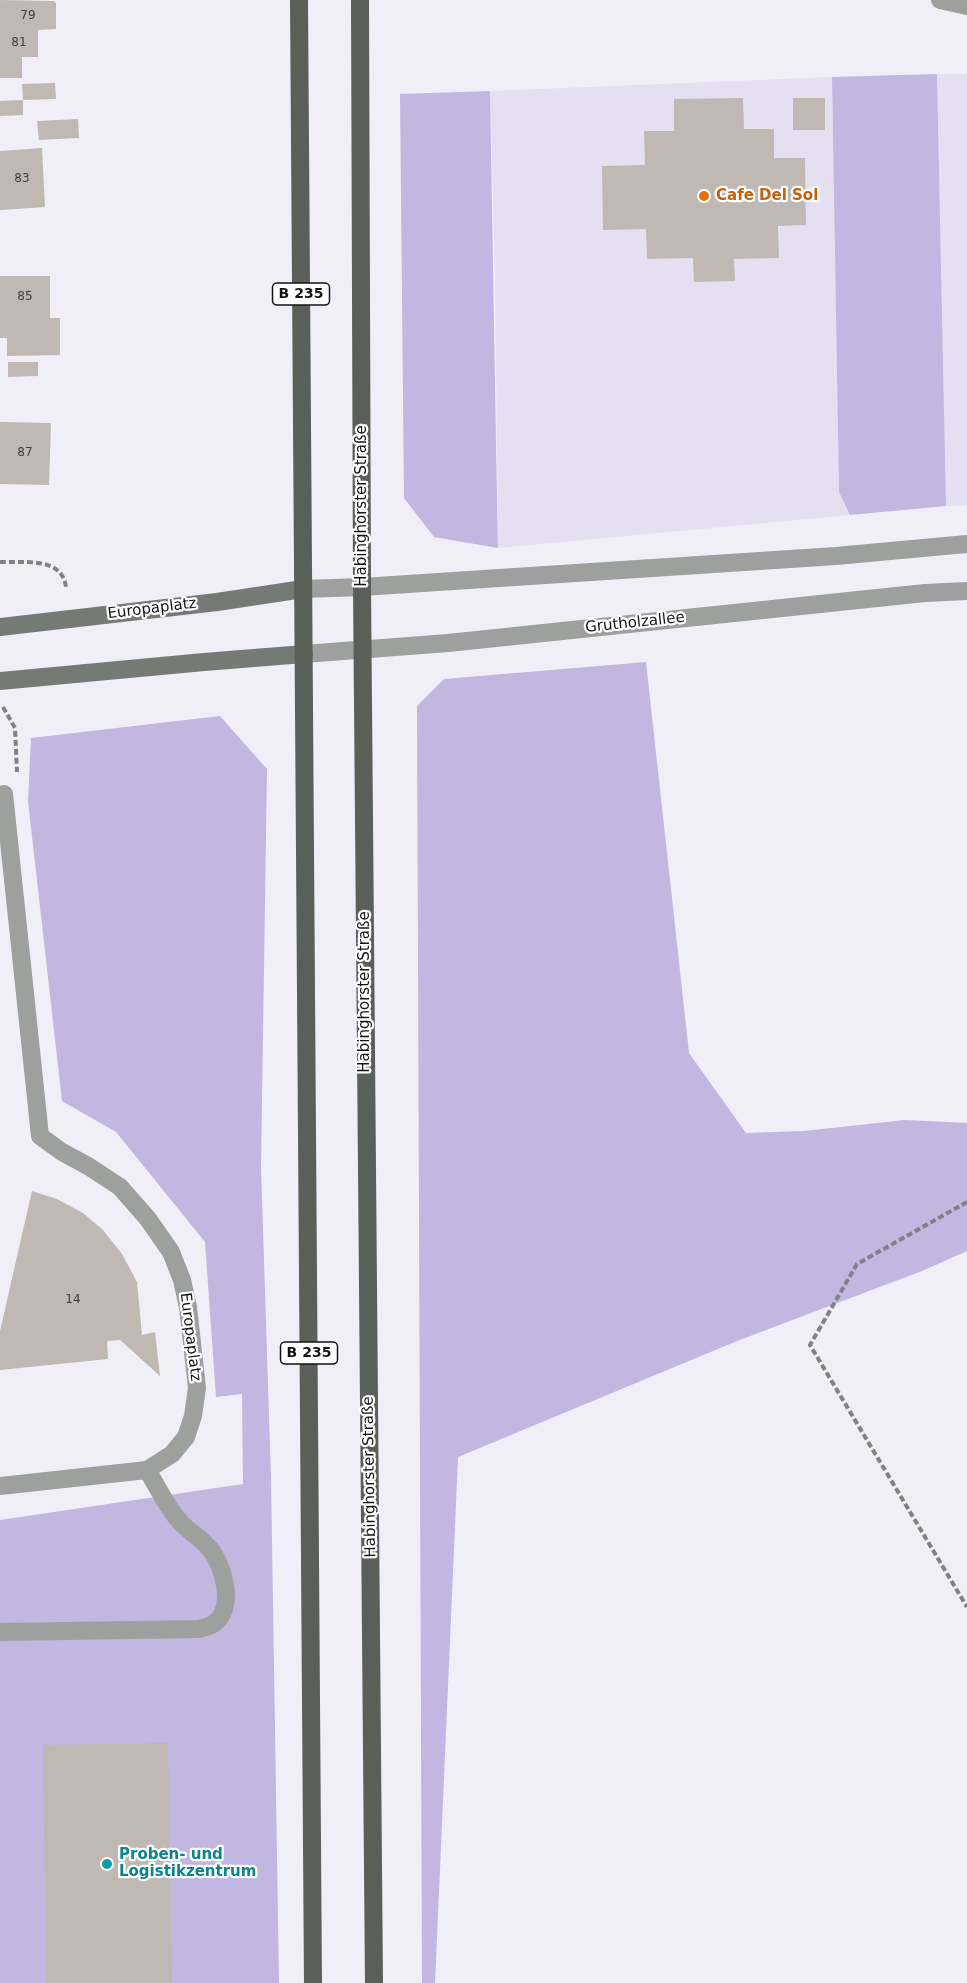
<!DOCTYPE html>
<meta charset="utf-8">
<style>
body{margin:0}
canvas{display:block;background:#f0eef7}
</style>
<canvas width="967" height="1983"></canvas>
<script>
const ctx = document.querySelector('canvas').getContext('2d');
ctx.lineJoin = 'round';
function paint(path, color) { ctx.fillStyle = color; ctx.fill(path, 'evenodd'); }
function stroke(path, color, width, dash) { ctx.strokeStyle = color; ctx.lineWidth = width; ctx.lineCap = dash ? 'butt' : 'round'; ctx.setLineDash(dash || []); ctx.stroke(path); }
function drawText(font, color, halo, rows, align = 'center') {
  ctx.font = font + ' "DejaVu Sans",sans-serif'; ctx.lineWidth = 4.5; ctx.setLineDash([]); ctx.textBaseline = 'middle'; ctx.strokeStyle = halo; ctx.fillStyle = color; for (const [text, x, y, turn = 0] of rows) {
    ctx.save(); ctx.translate(x, y); ctx.rotate((+turn || 0) * Math.PI / 180); ctx.textAlign = isNaN(turn) ? turn : align; if (halo) ctx.strokeText(text, 0, 0); ctx.fillText(text, 0, 0); ctx.restore();
  }
}
const built = new Path2D(`
 M937 74H967V505L946 506Z
 M832 77 839 492 850 515 498 548 495 273 490 91Z`);
const green = new Path2D(`
 M937 74 946 506 850 515 839 492 832 77Z
 M490 91 497 502 498 548 434 537 404 498 400 94Z
 M646 662 689 1053 746 1133 804 1131 905 1120 967 1123V1251L922 1271 737 1341 458 1457 435 1983H422L417 706 444 679Z
 M220 716 267 769 261 1167 271 1478 279 1983H0V1520L243 1484 242 1394 216 1397 205 1242 116 1132 62 1101 28 801 31 738Z`);
const building = new Path2D(`
 M0 0 54 1 56 3V29L38 30V57H22V78H0Z
 M55 83 56 99 23 100 22 84Z
 M743 98 744 129H774V158H805L806 225 778 226 779 258 734 259 735 281 694 282 693 258 647 259 646 229 603 230 602 166 645 165 644 131H674V99Z
 M793 98H825V130H793Z
 M23 100V115L0 116V101Z
 M78 119 79 138 39 140 37 121Z
 M42 148 45 207 0 210V151Z
 M0 276H50V318H60V355L7 356V338H0Z
 M8 362H38V376L8 377Z
 M0 422 51 423 49 485 0 484Z
 M32 1191 57 1199 83 1213 103 1230 122 1254 137 1282 142 1335 155 1332 160 1376 120 1340 107 1341 108 1359 0 1370V1331Z
 M168 1743 172 1983H46L43 1745Z`);
const path = new Path2D(`
 M0 562C23 563 62 556 66 587
 M3 707 15 728 17 772
 M967 1202 857 1264 810 1345 967 1607`);
const lane = new Path2D(`
 M0 1632 200 1629C203 1627 209 1627 213 1624 236 1610 224 1566 210 1549 201 1537 185 1530 176 1517 165 1503 157 1486 147 1470`);
const street = new Path2D(`
 M940 0 967 6
 M303 589 362 587 836 556 967 544
 M304 654 448 643 925 593 967 591
 M0 1486 147 1470 172 1454 186 1437 193 1416 197 1388 188 1307 182 1280 171 1252 148 1219 120 1187 88 1166 62 1152 40 1136 4 794`);
const secondary = new Path2D(`
 M0 627 217 602 303 589
 M0 681 204 662 304 654`);
const primary = new Path2D(`
 M299 0 313 1983
 M360 0 362 587 374 1983`);
const markers = [
 [704,196,6,"#e8710a"],
 [107,1864,6,"#0f9aa8"]
];
const numberNames = [
 ["79",28,16],
 ["81",19,43],
 ["83",22,179],
 ["85",25,297],
 ["87",25,453],
 ["14",73,1300]
];
const shields = [
 [301,294,57],
 [309,1353,57]
];
const shieldNames = [
 ["B 235",301,294],
 ["B 235",309,1353]
];
const foodNames = [
 ["Cafe Del Sol",716,196]
];
const streetNames = [
 ["Habinghorster Straße",362,506,-90],
 ["Europaplatz",152,609,-7],
 ["Grutholzallee",635,623,-6],
 ["Habinghorster Straße",365,992,-90],
 ["Europaplatz",190,1337,83],
 ["Habinghorster Straße",370,1477,-91]
];
const cultureNames = [
 ["Proben- und",119,1855],
 ["Logistikzentrum",119,1872]
];
paint(built, '#e4e0f1');
paint(green, '#c1b7e0');
paint(building, '#c0b8b2');
stroke(path, '#818085', 4, [6, 3]);
stroke(lane, '#9da09d', 18);
stroke(street, '#9da09d', 18);
stroke(secondary, '#767a75', 18);
stroke(primary, '#5a5f59', 18);
for (const [x, y, r, color] of markers) { const dot = new Path2D(); dot.arc(x, y, r, 0, 2 * Math.PI); ctx.fillStyle = color; ctx.fill(dot); stroke(dot, '#fff', 2); }
drawText('12px', '#3e3c3d', null, numberNames);
for (const [x, y, w] of shields) { const box = new Path2D(); box.roundRect(x - w / 2, y - 11, w, 22, 4.5); ctx.fillStyle = '#fff'; ctx.fill(box); stroke(box, '#131316', 1.5); }
drawText('bold 14px', '#131316', null, shieldNames);
drawText('bold 15px', '#c56008', '#fff', foodNames, 'left');
drawText('15px', '#131316', '#fff', streetNames);
drawText('bold 15px', '#0d838f', '#fff', cultureNames, 'left');
</script>
